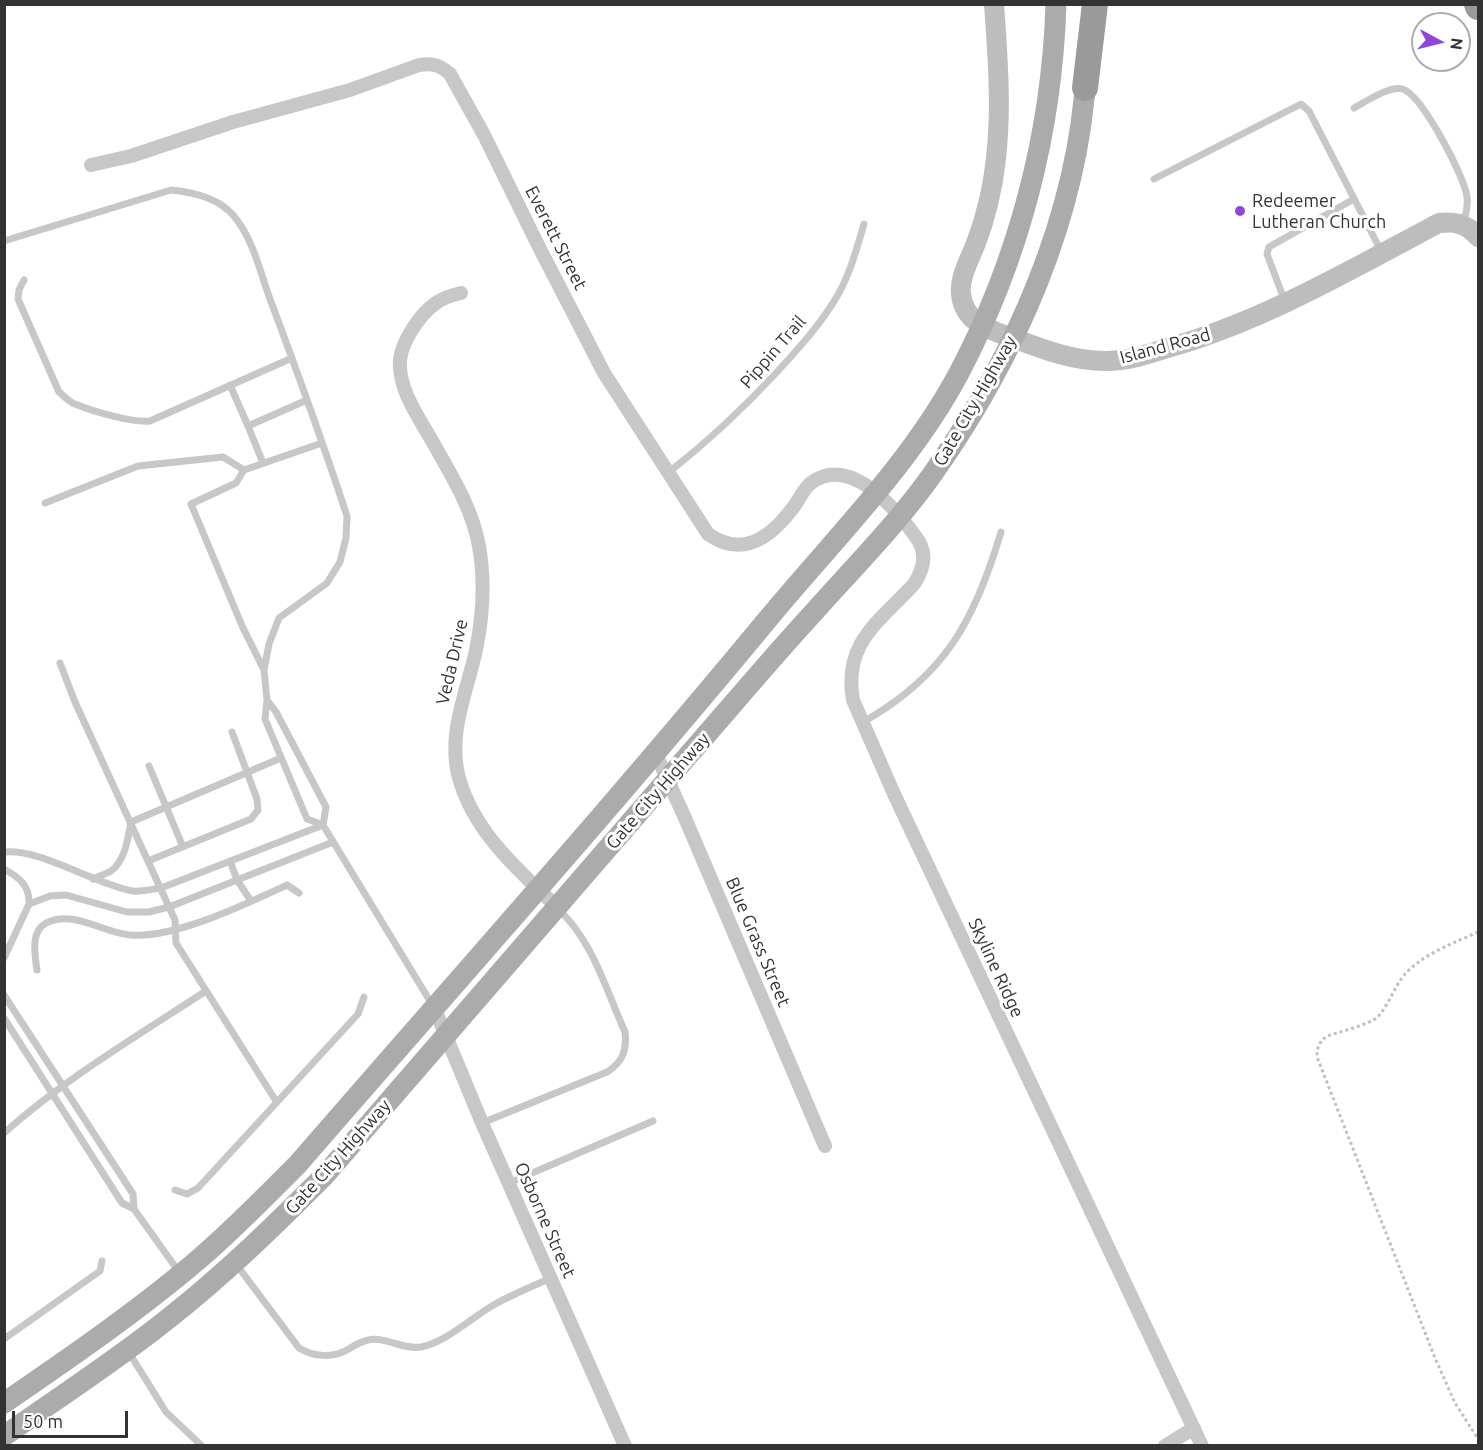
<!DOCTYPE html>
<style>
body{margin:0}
#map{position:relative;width:1483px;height:1450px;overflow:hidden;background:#fff;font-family:Ubuntu,sans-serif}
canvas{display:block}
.frame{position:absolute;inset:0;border:6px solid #333;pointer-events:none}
.north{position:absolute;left:1411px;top:12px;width:60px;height:60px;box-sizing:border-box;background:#fff;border:2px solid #adadad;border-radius:50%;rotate:97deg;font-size:16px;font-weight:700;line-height:24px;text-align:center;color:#333}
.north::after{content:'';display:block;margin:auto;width:21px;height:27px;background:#9245da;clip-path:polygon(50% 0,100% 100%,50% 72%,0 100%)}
.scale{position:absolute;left:12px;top:1411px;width:116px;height:27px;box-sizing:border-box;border:3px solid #333;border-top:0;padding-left:8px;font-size:18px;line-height:21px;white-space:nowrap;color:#333;-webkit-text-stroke:4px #fff;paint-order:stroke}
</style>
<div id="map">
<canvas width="1483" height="1450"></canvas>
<div class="frame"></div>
<div class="north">N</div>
<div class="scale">50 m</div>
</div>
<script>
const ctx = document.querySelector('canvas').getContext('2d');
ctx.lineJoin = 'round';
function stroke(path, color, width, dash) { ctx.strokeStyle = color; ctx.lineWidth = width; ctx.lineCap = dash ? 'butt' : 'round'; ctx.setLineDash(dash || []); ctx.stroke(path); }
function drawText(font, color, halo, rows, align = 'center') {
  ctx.font = font + ' Ubuntu,sans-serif'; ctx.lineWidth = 6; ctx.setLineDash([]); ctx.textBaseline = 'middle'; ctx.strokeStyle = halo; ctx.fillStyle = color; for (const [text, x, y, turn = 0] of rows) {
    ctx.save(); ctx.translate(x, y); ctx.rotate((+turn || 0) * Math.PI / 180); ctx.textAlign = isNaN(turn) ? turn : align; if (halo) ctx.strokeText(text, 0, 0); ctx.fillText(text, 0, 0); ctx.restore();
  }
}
const path = new Path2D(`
 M1478 932C1454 943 1425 953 1406 973 1395 984 1386 1012 1375 1019 1361 1027 1342 1031 1327 1036 1319 1042 1317 1047 1317 1057L1435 1358 1455 1403 1478 1439`);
const lane = new Path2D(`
 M1354 108C1365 102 1393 83 1405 90 1424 100 1464 175 1467 197 1468 206 1466 215 1463 224
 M1154 179 1301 104 1309 111 1381 251
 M4 241 171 190C193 192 218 198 233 215 253 238 260 272 270 299 297 371 323 443 347 516L346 538 340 562 327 583 279 618 269 644 264 670 267 700 265 719 307 819 323 825
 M24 280 19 290 18 299 59 392C64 396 69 402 75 404 92 411 132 423 150 421L292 358
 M1285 302 1267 254 1269 247 1354 199
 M230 385 248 426 307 400
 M248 426 263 463
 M668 473C707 442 742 410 776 373 799 348 822 323 839 293 851 271 857 247 864 224
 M45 503 138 466 223 457 244 470
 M60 663 75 702 169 907 175 920 176 943 276 1101
 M264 670 243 628 191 504 236 483 244 470 322 443
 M267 700 276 712 326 807 323 825 433 1006
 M863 722C945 676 975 620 1001 532
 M149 766 183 847
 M4 852C40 848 94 884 133 891 142 892 152 889 161 888L323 825
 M148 861 251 819 258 810 257 799 232 732
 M230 861 237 880 251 901
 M4 869C19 877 30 886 29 904
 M93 879C99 876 106 874 111 871 125 861 128 838 131 822L281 758
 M4 958 29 904 50 896 66 895 127 912H149L169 907 333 842
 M37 970C35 955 30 932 46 923 73 909 103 933 130 935 174 939 246 904 287 885L299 893
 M4 995 133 1194 134 1209
 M4 1018 122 1203 134 1209 179 1272
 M482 1123 607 1072C623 1062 627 1050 625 1032 606 990 593 941 558 909
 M4 1133C66 1078 137 1036 206 991
 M509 1183 653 1121
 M175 1190 187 1194 198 1188 358 1014 364 997
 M236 1264 299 1348C314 1357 332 1358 347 1350 354 1346 359 1342 368 1340 385 1336 402 1350 421 1347 447 1342 473 1316 497 1303 514 1294 533 1286 551 1278
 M4 1339 100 1271 102 1261
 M128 1351 166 1412 202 1446`);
const street = new Path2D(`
 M91 165 131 156 233 122 350 90 419 65C432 63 440 65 450 74L484 135 539 247 604 373 708 534C742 558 770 538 792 509 799 501 802 490 811 483 850 454 896 509 916 537 928 553 924 569 914 584 879 622 843 643 853 700L894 794 1202 1446
 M461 293C452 295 443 298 436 303 420 314 402 341 400 360 398 388 417 415 431 439 450 473 472 507 479 546 485 580 483 616 476 650 467 692 447 734 459 778 474 832 518 870 557 907
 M655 752 685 818 825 1146
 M434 1007 482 1123 625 1446
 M1165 1446 1194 1428`);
const secondary = new Path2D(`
 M994 4C999 70 1004 139 988 204 985 217 981 230 976 243 970 259 959 277 961 294 964 323 990 330 1013 338 1042 349 1073 361 1105 361 1128 361 1149 354 1171 347 1265 320 1352 269 1439 223 1455 221 1468 224 1478 237`);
const primary = new Path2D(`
 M4 1403C71 1357 138 1311 199 1259 234 1229 266 1196 298 1164 455 983 615 804 767 620 833 540 910 465 959 373 1019 259 1052 133 1056 4
 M4 1436C59 1397 117 1360 169 1318 225 1274 275 1225 325 1175 443 1039 561 902 679 766 724 715 768 662 814 612 855 566 899 522 934 472 1015 357 1078 216 1086 74`);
const highway = new Path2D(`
 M1477 4 1478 7
 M1085 88 1095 4`);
const markers = [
 [1240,211,6,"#9245da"]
];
const poiNames = [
 ["Redeemer",1252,201],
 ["Lutheran Church",1252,222]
];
const streetNames = [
 ["Everett Street",556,238,63],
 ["Island Road",1165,346,-15],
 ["Pippin Trail",773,352,-49],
 ["Gate City Highway",975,401,-60],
 ["Veda Drive",452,662,-77],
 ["Gate City Highway",658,791,-49],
 ["Blue Grass Street",758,942,67],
 ["Skyline Ridge",996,968,65],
 ["Gate City Highway",338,1157,-48],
 ["Osborne Street",545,1220,66]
];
stroke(path, '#c0c0c0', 3, [3, 3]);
stroke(lane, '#c7c7c7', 7);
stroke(street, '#c7c7c7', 14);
stroke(secondary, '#bdbdbd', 20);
stroke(primary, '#ababab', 21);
stroke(highway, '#9a9a9a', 26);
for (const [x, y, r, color] of markers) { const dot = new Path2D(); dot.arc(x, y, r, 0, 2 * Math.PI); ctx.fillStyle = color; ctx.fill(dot); stroke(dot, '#fff', 2); }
drawText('18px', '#333', '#fff', poiNames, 'left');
drawText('18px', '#333', '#fff', streetNames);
</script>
